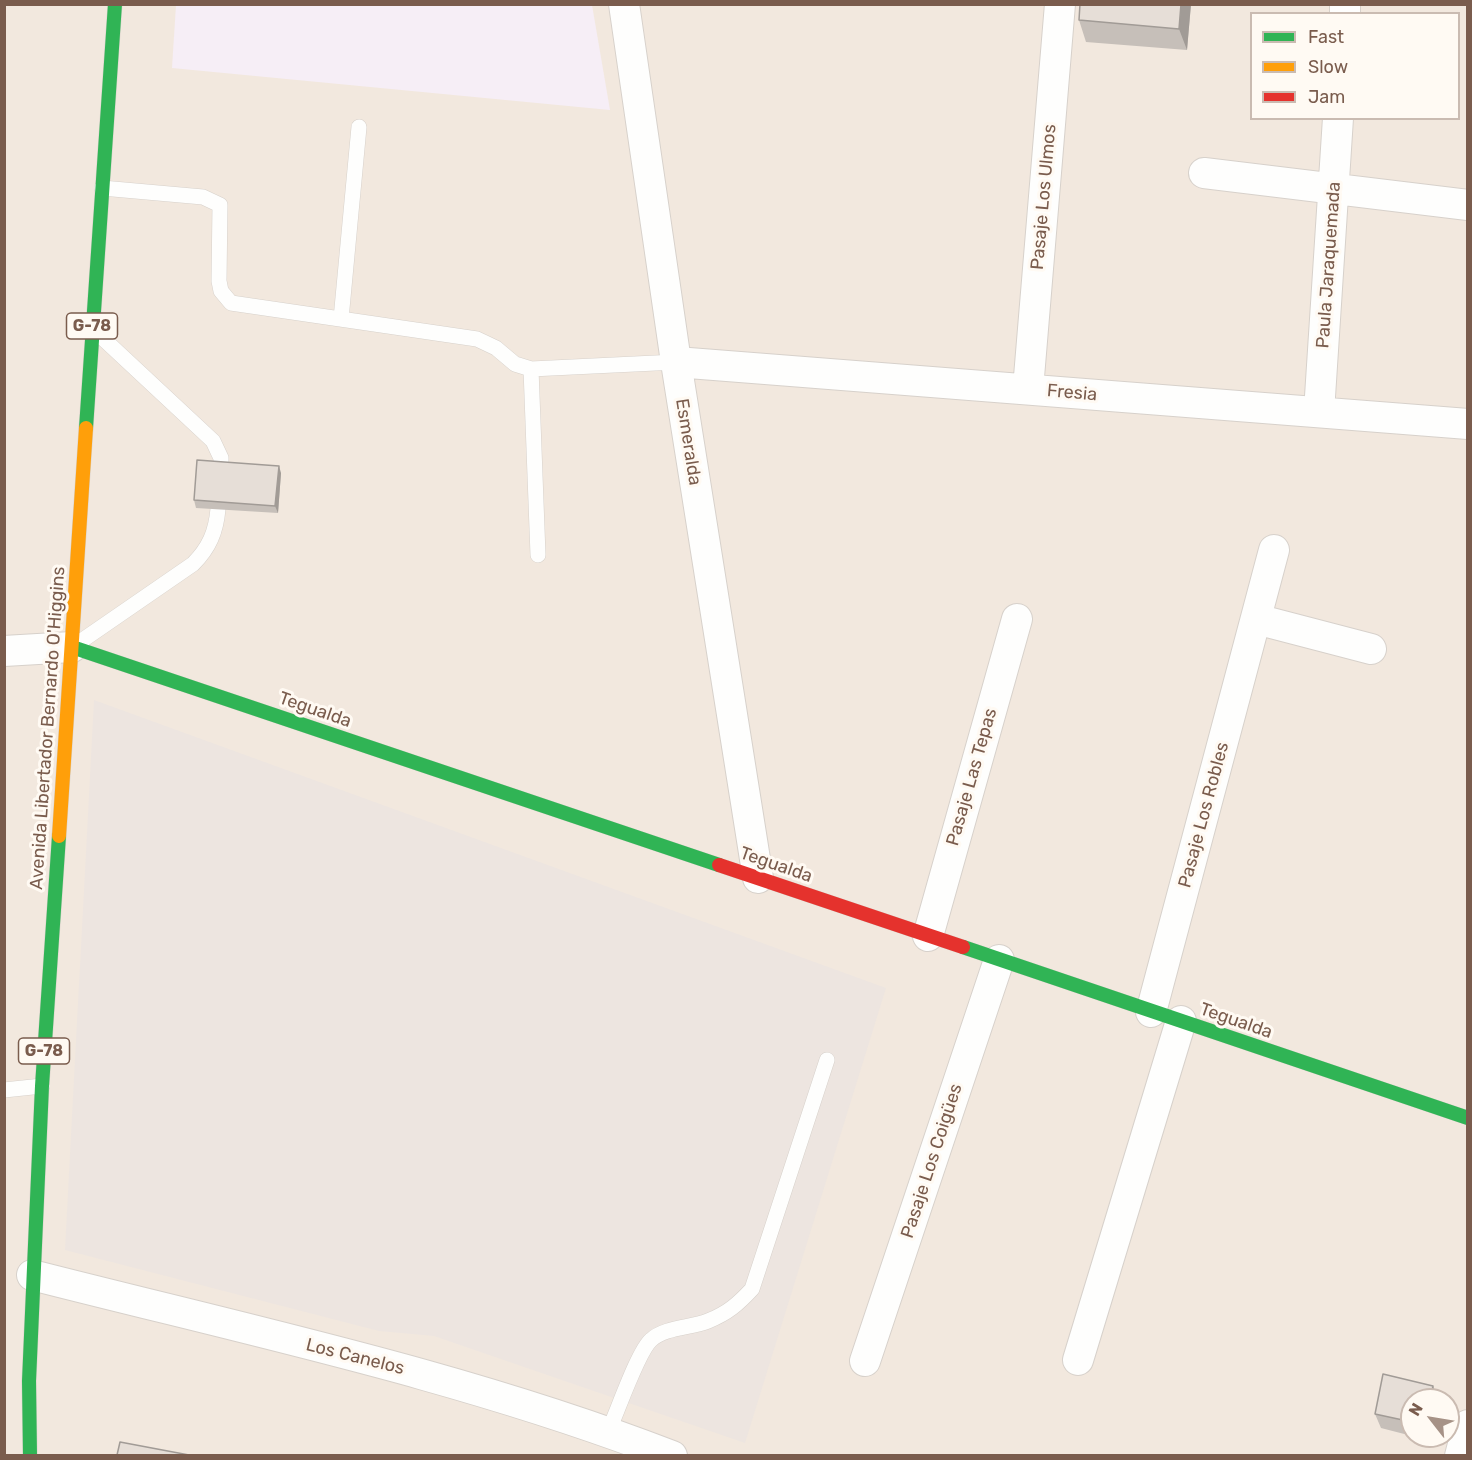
<!DOCTYPE html>
<meta charset="utf-8">
<style>
body{margin:0}
#map{position:relative;width:1472px;height:1460px;overflow:hidden;background:#f9f5f0;font-family:Rubik,sans-serif}
canvas{display:block}
.frame{position:absolute;inset:0;border:6px solid #7a5c4d;pointer-events:none}
.legend{position:absolute;left:1250px;top:12px;width:210px;height:108px;box-sizing:border-box;background:#fffaf3;border:2px solid #cabbb1;margin:0;padding:8px 10px;list-style:none;font-size:18px;color:#7a5c4d}
.legend li{display:flex;align-items:center;gap:12px;height:30px}
.legend b{width:30px;border:2px solid #cabbb1}
.north{position:absolute;left:1400px;top:1388px;width:60px;height:60px;box-sizing:border-box;background:#fffaf3;border:2px solid #cabbb1;border-radius:50%;rotate:301deg;font-size:16px;font-weight:700;line-height:24px;text-align:center;color:#7a5c4d}
.north::after{content:'';display:block;margin:auto;width:21px;height:27px;background:#a69286;clip-path:polygon(50% 0,100% 100%,50% 72%,0 100%)}
</style>
<div id="map">
<canvas width="1472" height="1460"></canvas>
<div class="frame"></div>
<ul class="legend">
<li><b style="height:8px;background:#30b455"></b>Fast</li>
<li><b style="height:8px;background:#ff9f0a"></b>Slow</li>
<li><b style="height:8px;background:#e5322d"></b>Jam</li>
</ul>
<div class="north">N</div>
</div>
<script>
const ctx = document.querySelector('canvas').getContext('2d');
ctx.lineJoin = 'round';
function paint(path, color) { ctx.fillStyle = color; ctx.fill(path, 'evenodd'); }
function stroke(path, color, width, dash) { ctx.strokeStyle = color; ctx.lineWidth = width; ctx.lineCap = dash ? 'butt' : 'round'; ctx.setLineDash(dash || []); ctx.stroke(path); }
function drawText(font, color, halo, rows, align = 'center') {
  ctx.font = font + ' Rubik,sans-serif'; ctx.lineWidth = 6; ctx.setLineDash([]); ctx.textBaseline = 'middle'; ctx.strokeStyle = halo; ctx.fillStyle = color; for (const [text, x, y, turn = 0] of rows) {
    ctx.save(); ctx.translate(x, y); ctx.rotate((+turn || 0) * Math.PI / 180); ctx.textAlign = isNaN(turn) ? turn : align; if (halo) ctx.strokeText(text, 0, 0); ctx.fillText(text, 0, 0); ctx.restore();
  }
}
const residential = new Path2D(`
 M5 5H1467V1455H5ZM1252 14H1458V118H1252ZM1412 1400H1448V1436H1412Z`);
const industrial = new Path2D(`
 M94 700 886 988 745 1443 434 1336 379 1331 65 1250Z`);
const education = new Path2D(`
 M176 5H592L610 110 172 68Z`);
const lane = new Path2D(`
 M102 188 203 197 220 205 219 281 221 291 231 303 477 339 496 348 515 364 531 369 676 362
 M341 319 359 127
 M94 330 213 441 221 458V469
 M531 369 538 555
 M74 646 193 564C209 548 216 532 218 509
 M4 1090 42 1086
 M608 1432C617 1413 638 1351 651 1340 665 1327 691 1328 708 1321 728 1313 738 1304 752 1289L827 1060`);
const street = new Path2D(`
 M624 4 676 362 758 878
 M1345 14V4
 M1204 173 1468 205
 M676 362 1468 424
 M1028 389 1060 4
 M1319 412 1338 118
 M1256 619 1371 649
 M4 651 72 647
 M928 936 1017 619
 M1151 1012 1274 550
 M32 1275C247 1330 465 1376 672 1456
 M1078 1360 1181 1021
 M865 1361 999 960
 M1460 1456 1468 1425`);
const fast = new Path2D(`
 M86 428 115 4
 M72 647 719 865
 M963 947 1468 1118
 M30 1456 29 1381 42 1086 59 836`);
const slow = new Path2D(`
 M59 836 86 428`);
const jam = new Path2D(`
 M719 865 963 947`);
const wall = new Path2D(`
 M1191 4 1187 50 1086 42 1079 20Z
 M281 473 278 513 196 508 194 500Z
 M1412 1400V1436L1381 1428 1375 1414Z
 M1414 1436H1430L1429 1439Z`);
const shadedWall = new Path2D(`
 M1181 4H1191L1187 50 1179 29Z
 M279 466 281 473 278 513 275 506Z
 M1433 1386 1438 1400H1430Z`);
const building = new Path2D(`
 M1080 4H1181L1179 29 1079 20Z
 M197 460 279 466 275 506 194 500Z
 M1383 1374 1433 1386 1430 1400H1412V1422L1375 1414Z
 M120 1442 189 1455H117Z`);
const shields = [
 [92,326,51],
 [44,1051,51]
];
const shieldNames = [
 ["G-78",92,326],
 ["G-78",44,1051]
];
const streetNames = [
 ["Pasaje Los Ulmos",1044,197,-85],
 ["Paula Jaraquemada",1329,265,-86],
 ["Fresia",1072,393,5],
 ["Esmeralda",688,442,81],
 ["Tegualda",315,710,19],
 ["Avenida Libertador Bernardo O'Higgins",48,728,-86],
 ["Pasaje Las Tepas",972,777,-74],
 ["Pasaje Los Robles",1204,815,-75],
 ["Tegualda",776,865,19],
 ["Tegualda",1236,1021,19],
 ["Pasaje Los Coigües",932,1161,-72],
 ["Los Canelos",355,1357,14]
];
paint(residential, '#f2e8de');
paint(industrial, '#ede5e0');
paint(education, '#f6eef6');
stroke(lane, '#d7d1cb', 16);
stroke(street, '#d7d1cb', 32);
stroke(fast, '#d9d2cb', 15);
stroke(slow, '#d9d2cb', 15);
stroke(jam, '#d9d2cb', 15);
stroke(lane, '#fefefd', 15);
stroke(street, '#fefefd', 30);
stroke(fast, '#30b455', 14);
stroke(slow, '#ff9f0a', 14);
stroke(jam, '#e5322d', 14);
paint(wall, '#c6bfb9');
paint(shadedWall, '#a19b96');
paint(building, '#e6ded7');
stroke(building, '#a19b96', 1.5);
for (const [x, y, w] of shields) { const box = new Path2D(); box.roundRect(x - w / 2, y - 13, w, 26, 4.5); ctx.fillStyle = '#fffaf3'; ctx.fill(box); stroke(box, '#7a5c4d', 1.5); }
drawText('bold 16px', '#7a5c4d', null, shieldNames);
drawText('18px', '#7a5c4d', '#fffaf3', streetNames);
</script>
